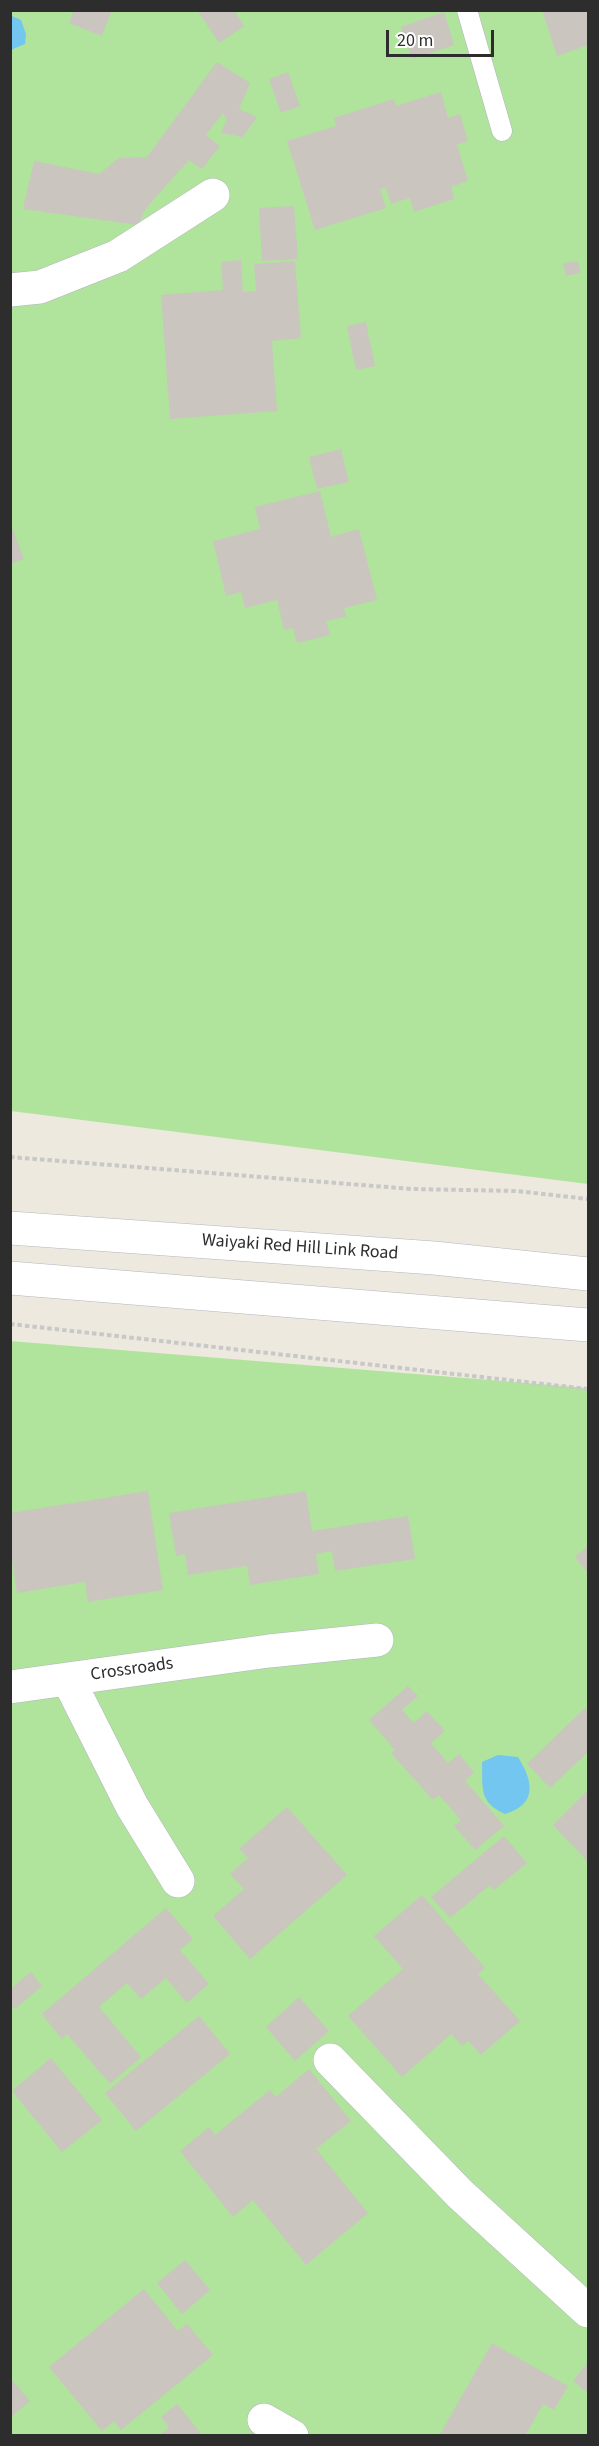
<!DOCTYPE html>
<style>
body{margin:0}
#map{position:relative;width:599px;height:2446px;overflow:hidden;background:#eee9df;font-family:"Source Sans 3",sans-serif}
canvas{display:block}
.frame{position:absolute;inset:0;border:12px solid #2d2d2d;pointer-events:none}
.scale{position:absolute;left:386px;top:30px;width:108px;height:27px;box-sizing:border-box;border:3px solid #2d2d2d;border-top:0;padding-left:8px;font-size:18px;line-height:21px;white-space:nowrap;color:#2d2d2d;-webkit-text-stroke:4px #fff;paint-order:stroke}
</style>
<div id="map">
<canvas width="599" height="2446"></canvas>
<div class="frame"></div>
<div class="scale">20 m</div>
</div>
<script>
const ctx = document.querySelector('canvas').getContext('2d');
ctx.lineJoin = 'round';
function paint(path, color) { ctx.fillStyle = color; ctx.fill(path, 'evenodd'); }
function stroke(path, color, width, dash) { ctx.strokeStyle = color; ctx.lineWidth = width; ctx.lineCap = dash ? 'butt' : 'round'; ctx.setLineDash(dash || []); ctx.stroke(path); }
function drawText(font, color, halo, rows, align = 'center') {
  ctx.font = font + ' "Source Sans 3",sans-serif'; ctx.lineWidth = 4.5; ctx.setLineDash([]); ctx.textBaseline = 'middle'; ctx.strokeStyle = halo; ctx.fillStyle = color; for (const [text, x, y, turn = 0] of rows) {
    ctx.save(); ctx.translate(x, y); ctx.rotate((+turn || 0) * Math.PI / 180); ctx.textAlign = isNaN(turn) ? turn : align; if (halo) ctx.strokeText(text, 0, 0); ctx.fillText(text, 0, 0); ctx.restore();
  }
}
const green = new Path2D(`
 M11 11H588V1184L11 1111Z
 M10 1341 588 1388V2435H11Z`);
const water = new Path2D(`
 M12 16 21 20 26 34 25 44 13 49 11 52V17Z
 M498 1755 518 1757C533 1781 538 1804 505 1814 478 1802 483 1787 482 1762Z`);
const building = new Path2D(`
 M74 10H112L102 36 69 23Z
 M197 10H234L244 26 219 43Z
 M542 10H588V45L557 56Z
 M444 12 454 45 412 59 401 27Z
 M217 62 250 83 239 109 257 117 243 137 221 133 227 120 223 113 206 135 220 146 202 169 189 160 146 208 138 225 23 209 34 161 99 174 119 158 147 157Z
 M288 72 300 106 281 113 269 79Z
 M441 92 448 118 460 114 468 141 457 145 468 181 451 187 454 199 414 212 410 198 391 204 386 188 380 189 386 208 315 230 287 141 336 126 334 118 394 99 396 106Z
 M294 206 298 259 262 261 259 208Z
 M241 260 243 292 256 291 254 264 295 261 301 338 272 341 277 411 170 419 161 295 223 290 221 262Z
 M578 261 580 273 566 276 563 263Z
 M366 322 375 366 356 370 347 326Z
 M341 449 349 482 317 489 309 457Z
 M320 491 331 537 359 529 377 600 344 608 346 617 326 621 330 635 297 643 293 628 284 630 277 600 245 608 241 592 226 596 213 541 260 529 255 507Z
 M10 522 24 559 10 564Z
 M148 1491 163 1590 88 1602 85 1582 17 1593 10 1549V1513Z
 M306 1491 312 1531 408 1516 415 1559 335 1571 332 1551 316 1554 319 1574 250 1585 247 1566 188 1575 185 1554 176 1556 169 1513Z
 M588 1546V1573L575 1557Z
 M408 1686 418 1696 402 1710 414 1723 427 1711 445 1731 431 1743 448 1763 459 1754 474 1772 465 1781 504 1826 475 1850 454 1826 461 1820 439 1795 433 1800 391 1753 395 1750 369 1720Z
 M585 1708 588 1711V1752L550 1788 527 1764Z
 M588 1790V1862L553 1825Z
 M287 1807 347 1875 250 1959 213 1916 244 1889 230 1874 248 1858 239 1849Z
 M504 1836 527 1863 494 1890 490 1885 450 1918 431 1897Z
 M422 1895 485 1968 478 1974 520 2021 481 2055 468 2041 462 2046 451 2034 402 2077 348 2016 403 1969 374 1936Z
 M166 1908 193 1939 180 1950 209 1984 187 2003 166 1978 141 1999 127 1983 99 2007 141 2057 110 2084 67 2034 62 2039 42 2014Z
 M31 1972 42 1986 15 2009 10 2004V1989Z
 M299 1997 329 2031 295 2061 266 2027Z
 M199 2016 230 2054 136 2131 105 2093Z
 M51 2058 102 2120 62 2152 12 2091Z
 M309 2069 351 2121 316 2149 368 2213 306 2265 253 2200 233 2217 180 2151 209 2127 215 2135 270 2090 276 2097Z
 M185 2260 210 2290 182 2314 157 2283Z
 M144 2289 178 2331 187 2324 213 2355 121 2430 114 2421 102 2431 49 2367Z
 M492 2343 568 2386 554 2410 543 2404 525 2436H439Z
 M588 2362V2393L573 2381Z
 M10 2378 30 2401 10 2418Z
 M177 2404 203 2436H159L169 2427 161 2417Z`);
const path = new Path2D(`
 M10 1157 412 1189 517 1191 588 1199
 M10 1324 588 1389`);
const service = new Path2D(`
 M467 10 502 131`);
const minor = new Path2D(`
 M10 290 40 287 118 256 213 195
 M68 1679 132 1806 178 1881
 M10 1687 269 1651 377 1640
 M330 2060 460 2194 588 2311
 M264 2420 292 2436`);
const secondary = new Path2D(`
 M10 1228 434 1258 588 1274
 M10 1278 588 1325`);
const streetNames = [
 ["Waiyaki Red Hill Link Road",300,1248,4],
 ["Crossroads",132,1670,-8]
];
paint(green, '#b0e49c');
paint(water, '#73c6ef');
paint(building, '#cac5be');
stroke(service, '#b3b4c0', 21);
stroke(minor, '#b3b4c0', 34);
stroke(secondary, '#b3b4c0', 34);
stroke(path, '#c8c8c8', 4, [4.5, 3]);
stroke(service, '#fff', 20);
stroke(minor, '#fff', 33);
stroke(secondary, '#fff', 33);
drawText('18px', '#2d2d2d', '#fff', streetNames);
</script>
